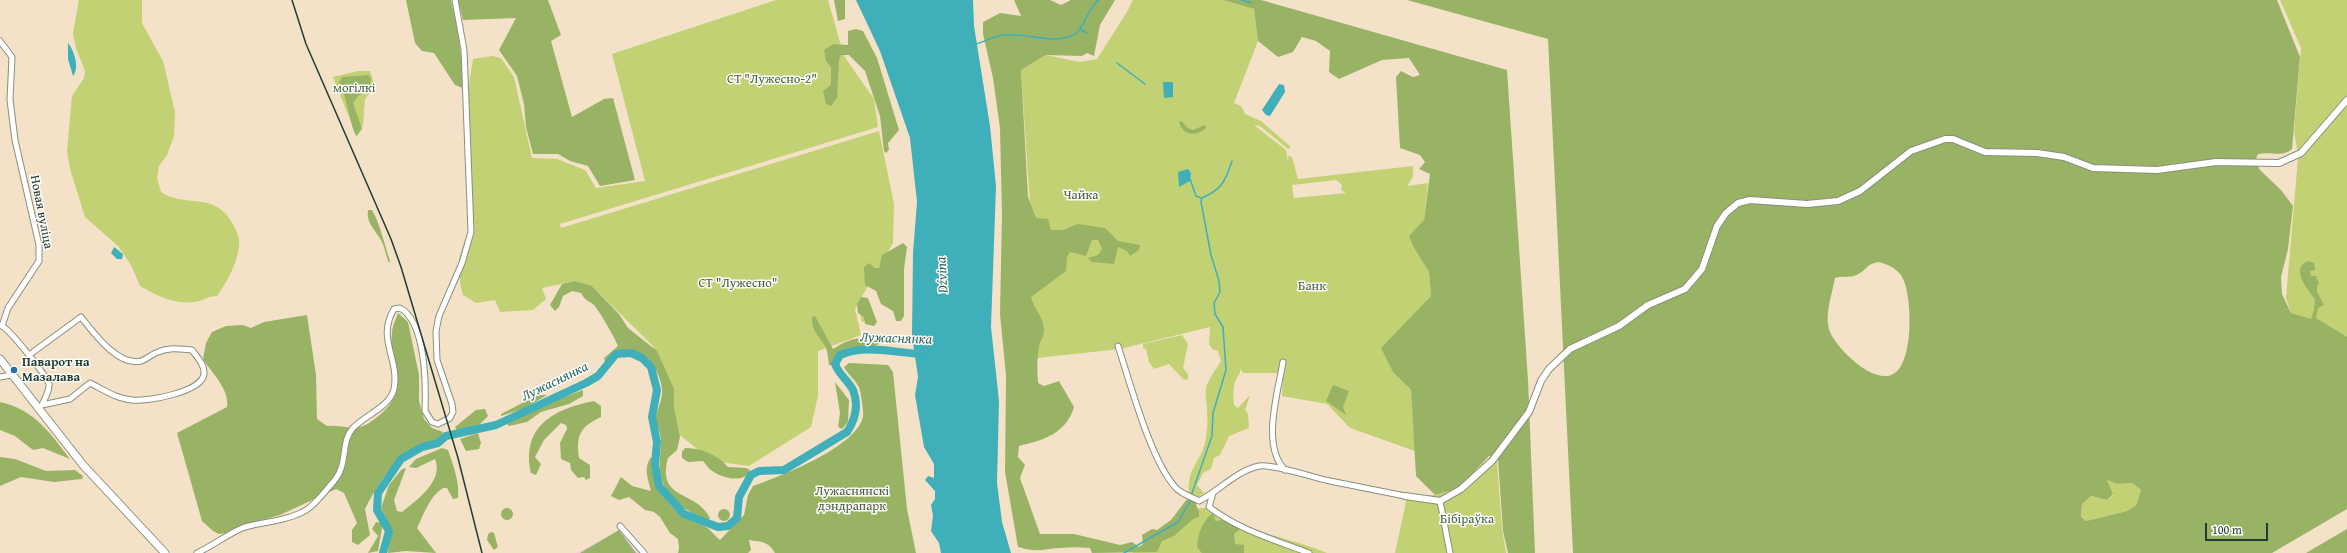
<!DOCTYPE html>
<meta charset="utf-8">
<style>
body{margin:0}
#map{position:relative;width:2347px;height:553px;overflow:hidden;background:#f4e2c8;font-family:"Gentium Book Plus",serif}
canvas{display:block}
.scale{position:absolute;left:2205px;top:523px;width:63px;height:18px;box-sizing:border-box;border:2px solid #1f3d34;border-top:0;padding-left:5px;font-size:12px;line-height:14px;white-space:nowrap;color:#1f3d34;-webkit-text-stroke:3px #fdfcf7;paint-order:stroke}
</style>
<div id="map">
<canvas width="2347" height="553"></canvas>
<div class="scale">100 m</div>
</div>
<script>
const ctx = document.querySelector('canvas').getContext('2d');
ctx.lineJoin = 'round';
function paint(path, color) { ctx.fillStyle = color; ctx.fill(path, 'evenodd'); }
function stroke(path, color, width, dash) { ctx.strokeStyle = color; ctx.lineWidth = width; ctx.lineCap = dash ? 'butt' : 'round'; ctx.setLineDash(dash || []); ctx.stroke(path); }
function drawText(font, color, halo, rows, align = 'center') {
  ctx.font = font + ' "Gentium Book Plus",serif'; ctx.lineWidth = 3; ctx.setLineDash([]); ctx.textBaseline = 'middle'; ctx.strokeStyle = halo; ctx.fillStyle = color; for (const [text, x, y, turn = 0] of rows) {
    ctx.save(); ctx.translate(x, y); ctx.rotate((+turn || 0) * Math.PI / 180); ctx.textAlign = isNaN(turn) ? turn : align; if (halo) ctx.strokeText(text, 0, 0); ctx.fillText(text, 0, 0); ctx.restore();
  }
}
const built = new Path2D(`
 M615 532 624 534 639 553H576Z`);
const green = new Path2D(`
 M79 0H142V23L163 61 175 112 174 136 167 155 159 166 157 178 161 192C181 205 200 197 217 207 228 213 241 233 239 246 237 264 227 282 217 296 209 296 206 299 199 301 177 306 159 297 140 286L131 265 118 246 85 217 70 169 67 151 72 96 84 78 85 71 76 48 73 33Z
 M776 0H828L844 56 874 99 878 127 560 224 561 228 879 131 894 204 893 243 861 298 868 321 862 322 858 304 855 309 861 335 818 351V396L811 427 749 466 712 461 676 432 653 346 592 286 575 281 542 288 546 299 533 310 500 312 495 300 476 303 463 295 460 283 459 258 468 231 467 96 473 59 492 56 501 58 514 77 532 158 557 159 585 170 596 188 645 181 612 54Z
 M1133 0H1223L1254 9 1258 41 1234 103 1241 106 1245 114 1261 121 1291 147 1288 149 1260 126 1254 125 1286 150 1288 162V156L1292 157 1298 179 1413 166V177L1407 186 1428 183 1424 220 1414 248 1429 272 1431 296 1417 312 1393 372 1411 390 1415 451 1350 428 1327 404 1282 396 1283 373H1243L1240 369V373C1232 383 1233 392 1234 405L1238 408 1250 395 1245 410 1248 414 1249 428 1229 436 1220 455 1214 458 1211 469 1203 473 1197 485 1204 493 1196 498 1189 494C1186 467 1204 459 1206 437 1207 429 1208 420 1207 412 1207 402 1204 394 1207 385 1209 378 1217 368 1221 361L1218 351 1212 349 1209 344 1210 327 1120 349 1037 358 1023 304 1031 219 1021 70 1046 55 1080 62 1097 59 1127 12ZM1336 180 1342 185 1341 190 1346 193 1294 198 1292 185Z
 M2280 0H2347V97L2298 154 2294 132 2301 48Z
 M358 71H370L375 86 365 99 363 125 357 137 333 77Z
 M2347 102V346L2291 313 2286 298 2298 158Z
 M1182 335 1188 344 1183 368 1188 374V379L1184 380 1169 364 1154 369 1149 362 1146 349 1143 348V344Z
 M1489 458 1497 462 1502 529 1506 553H1395L1407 497 1435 495 1459 488Z
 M2107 480 2117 484 2132 483 2141 490 2136 505 2127 511 2086 521 2081 515 2082 504 2091 496 2107 500 2113 495Z
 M1216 507C1247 534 1290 537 1327 553H1132L1189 509Z`);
const forest = new Path2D(`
 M406 0H451L458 31 465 89 455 85 434 53 422 51 415 43Z
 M458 0H548L561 35 551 41 572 117 604 99 613 98 635 180 600 186 588 166 570 161 558 154H533L526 127 524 104 517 76 499 50 516 18 463 20Z
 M834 0H845V19L838 21Z
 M1014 0H1050L1061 5 1071 0H1115L1100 25 1094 56 1087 53 1082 56 1046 55 1021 70 1028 197 1036 218 1048 219 1051 230H1063L1078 224 1105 228 1118 241 1140 245 1139 250 1130 256 1127 251 1118 247 1114 264 1092 262 1088 258 1098 255 1102 249 1098 240H1092L1086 256 1070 252 1067 257 1066 271 1031 297C1035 311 1044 317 1044 331 1044 336 1040 341 1039 346 1037 358 1037 370 1038 383L1044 386 1059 381 1074 407C1066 434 1043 440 1019 446L1018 457 1025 465 1020 478 1040 534H1074L1120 545 1132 542 1139 547 1143 544 1142 535 1152 529 1157 530 1171 520 1187 499 1195 502 1199 512V517L1193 519 1174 536 1162 541 1157 552 1092 553 1090 548C1080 547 1071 547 1061 548 1041 549 1039 553 1018 547L1005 472 1006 376 1000 314 1002 214 1000 128 993 78 983 34V22L1000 13 1021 16Z
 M1223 0H1261L1507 70 1528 380 1535 553H1508L1503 531 1498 459 1489 456 1459 488 1435 495 1416 476 1411 390 1393 372 1381 348 1431 296 1429 272 1414 248 1409 236 1424 220 1430 174 1419 169 1425 162 1420 155 1400 148 1396 77 1401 71 1413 77 1420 75 1409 58 1382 60 1339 79 1329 72 1330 51 1316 41 1302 37 1293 52 1278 57 1258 41 1254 9Z
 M1407 0H2277L2300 57 2292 149C2281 158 2272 151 2258 154L2255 161 2260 170 2281 190 2293 206 2288 249 2281 277 2282 294 2291 313 2311 319 2314 310 2315 299C2307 289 2289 267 2309 261L2314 263 2315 270 2310 271 2311 276H2316L2319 284 2317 285V292L2324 305 2318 308 2316 318 2347 337V509L2272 553H1573L1548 39ZM1879 262C1890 265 1900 270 1904 281 1912 301 1913 358 1896 372 1877 389 1837 349 1830 332 1824 315 1832 295 1835 278 1843 275 1852 279 1860 273 1869 267 1867 264 1879 262ZM2107 480 2117 484 2132 483 2141 490 2136 505 2127 511 2086 521 2081 516 2082 504 2091 496 2107 500 2113 494Z
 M856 29 863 31 877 58 899 130 888 143 889 150 886 153 884 151 880 116 865 71 849 55H841L839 60 837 98 831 106 826 104 823 91 831 85V67L826 61 824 50 833 44 848 45V31Z
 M368 75 371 78 370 88 358 96 353 103 362 129 356 136C348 118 348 99 339 83L342 77Z
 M1181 121 1188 128 1193 130 1205 125 1206 128C1196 137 1183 136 1179 122Z
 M368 210H372C381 226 384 244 390 261L389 263C386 257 385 248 382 242 376 230 366 224 368 210Z
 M903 243 907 247 904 269V316L901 321H896L893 311 881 304 876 291 865 285 864 267 869 263 875 268H879L882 255Z
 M575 281 592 286 619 314 628 328 657 351 674 389V408L680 437 677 450 668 458C656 501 697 490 710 518L708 520C690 513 670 502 663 483 657 468 661 455 661 440 661 432 655 424 656 416 658 408 663 398 662 389 660 369 642 345 620 351 615 352 609 358 605 362L604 358 618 346C615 338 600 312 594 305 589 300 587 303 581 293L572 291 563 296 559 307 555 311 550 305 562 284Z
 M861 297 868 298 877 322 874 326 865 324 864 317 858 313 857 304Z
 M398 313 408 322 419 375V401L424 419 432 428 443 432 440 442C399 450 383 474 365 509L370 535 358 545 352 542V530L357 523 344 493 336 489 280 515 237 527 226 533 219 534 213 531 202 521 177 433 227 407C230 390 212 373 203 359L206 343 212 332 226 326 243 325 251 328 264 322 307 315 316 375 317 419 327 426C339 425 351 430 363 426 371 423 377 417 383 412 410 388 388 362 392 333 392 326 396 320 398 313Z
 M815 316 833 349C848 339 858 336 877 339L879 344C860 355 846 335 833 365H829C828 358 828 349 823 343 817 334 811 329 812 317Z
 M849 363 888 365 893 372 907 509 916 553H775C768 541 762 542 749 540L751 550 748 553H678L679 548 678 539 670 533 660 517 654 512 645 510 629 497 619 500 611 496 621 477 632 486 651 491C648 479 643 468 651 457L653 459C655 483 664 503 684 517 691 522 699 523 706 527 711 530 715 536 720 540L744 515 748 495 753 486C781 476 855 448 863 417 864 411 861 396 860 390 858 382 848 375 844 367Z
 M835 382 849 400 848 422 842 429 838 427 840 413Z
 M1333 385 1349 391 1343 407 1346 415 1326 401Z
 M583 390V396L569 404 541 412 527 422 509 426 507 424 541 406Z
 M538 395H547L525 408 501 416V414Z
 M594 401 601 406V417C580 427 576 435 579 458L590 465V478L586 480 584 477 578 478 571 470 570 463 561 459 560 443 567 429 566 425 561 423 544 440 535 457 541 464 536 475 531 473C521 426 554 409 594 401Z
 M0 402C34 409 51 434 70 459L43 448 33 450 15 436 0 430Z
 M485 409 488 416 478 426 457 431 455 427 476 410Z
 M478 433 481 443 479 449 466 451 460 439Z
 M442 448 448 450C453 464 460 483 458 498L453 499 447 488H443C429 497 424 514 417 528L436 553 406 551 388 553 391 529 381 508 389 485 402 469 406 468 394 500 397 511 402 512C417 500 444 481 435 459L416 468 409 467 416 459Z
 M685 448C701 448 718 455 728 467L746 468 750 470C746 484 722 478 714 472 709 470 706 464 703 461L688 462 682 458V452Z
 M0 457 15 459 46 471 75 470 83 476 82 479 54 482 21 477 0 486Z
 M501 514a6 6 0 1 1 12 0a6 6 0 1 1-12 0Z
 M718 515a6 6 0 1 1 12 0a6 6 0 1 1-12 0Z
 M1214 514 1215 521 1223 520 1238 525 1239 530 1234 534 1235 544 1244 545V553H1202L1197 547C1198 534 1201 525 1210 515Z
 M376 522 383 523 378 551 368 553 378 536 372 529Z
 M2347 529V553H2306Z
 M619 530 636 553H580Z
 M491 532 494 533 498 547 494 550 487 540 488 534Z`);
const water = new Path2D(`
 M856 0H973L974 26 990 126 996 186 991 327 999 401 997 483 1002 522 1011 553H941L939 543 931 531 933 516 931 505 935 499V491L925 480 928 476 934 478V464L924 447 915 395 918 377 912 335 913 253 917 202 910 138 880 51Z
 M68 43C74 50 80 68 73 76L68 59Z
 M1163 82H1173V97L1164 98Z
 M1279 84 1284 85 1285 92 1270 116 1266 115 1262 110Z
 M1188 169 1191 173 1190 181 1179 187 1178 172Z
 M114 247 123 254 122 259H117L111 253Z`);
const stream = new Path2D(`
 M1241 0 1251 3
 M1080 29 1087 33
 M976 44C986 41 997 35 1006 35 1025 33 1054 44 1071 36 1086 30 1086 8 1099 0
 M1117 63 1145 84
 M1190 179 1196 196 1201 198
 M1192 493 1212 436 1213 413 1226 370 1223 327 1215 314 1214 303 1220 292 1219 281 1211 255 1201 202 1202 198C1222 189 1225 182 1232 161
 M1124 553 1178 522 1190 501`);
const river = new Path2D(`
 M383 553 389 531 377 510 378 493 401 459 422 447 438 443 446 436 496 425 586 383 598 376 616 354 631 353 642 358 651 367 657 390 652 417 657 442 655 465 659 486 684 514 718 527 728 526 737 518 739 497 751 475 759 471 784 470 847 432C855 420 859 405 853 390 848 380 839 375 835 364L840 355C866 344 895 353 922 354`);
const minor = new Path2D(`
 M0 41 12 57 10 100 15 140 39 245V261L8 308 2 326C11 331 46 375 49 384 50 391 44 399 42 405
 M1118 346C1130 382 1151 463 1177 489 1182 494 1192 497 1199 501 1219 491 1236 471 1259 466 1271 463 1315 478 1330 481 1355 486 1380 491 1405 496
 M29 355 81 317C93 332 118 367 141 361 147 359 152 354 158 352 170 347 180 349 192 350 197 357 205 365 204 374 202 392 147 402 132 400 117 399 104 390 90 383L70 399 42 405
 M1283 362C1278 392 1261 446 1285 470
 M0 377 11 375
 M1213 493 1209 507C1239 530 1275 540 1309 553
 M1440 501 1450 553
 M620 526 644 553
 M197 553C212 546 225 536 240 529 249 525 259 524 269 522 280 520 300 515 309 508 318 501 327 489 334 481 349 463 340 442 353 428 365 415 390 407 394 389 400 359 376 339 394 309L400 308C426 322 426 385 425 411L432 422 438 424 450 418 453 412 452 404 437 360 436 331 439 316 462 263 471 232 464 50 455 0`);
const tertiary = new Path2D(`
 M1405 496 1440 501 1461 489 1492 461 1529 412 1541 381 1549 369 1570 349 1619 326 1648 305 1685 289 1702 269 1717 226 1726 213 1738 203 1750 200 1807 204 1838 201 1860 191 1911 151 1945 139H1953L1985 152 2037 153 2064 157 2093 168 2157 170 2216 162 2279 163 2301 153 2347 100`);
const secondary = new Path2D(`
 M0 359 83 465 165 553`);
const rail = new Path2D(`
 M292 0 306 44 391 239 401 267 458 458 482 553`);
const markers = [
 [14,370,4,"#1f6fb2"]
];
const parkNames = [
 ["СТ \"Лужесно-2\"",772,80],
 ["могілкі",354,89],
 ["Чайка",1081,196],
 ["СТ \"Лужесно\"",738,284],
 ["Банк",1312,287],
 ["Лужаснянскі",852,492],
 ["дэндрапарк",852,507],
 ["Бібіраўка",1467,520]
];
const streetNames = [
 ["Новая вуліца",41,212,79]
];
const poiNames = [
 ["Паварот на",22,363],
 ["Мазалава",22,378]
];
const waterNames = [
 ["Dźvina",943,275,-93],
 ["Лужаснянка",896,339,2],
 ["Лужаснянка",555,382,-26]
];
paint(built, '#f4cfdd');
paint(green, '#c2d173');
paint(forest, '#99b365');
paint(water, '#3fafb9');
stroke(stream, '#3fafb9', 1.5);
stroke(river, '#3fafb9', 8);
stroke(minor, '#8a907e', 7);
stroke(tertiary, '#8a907e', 8);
stroke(secondary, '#8a907e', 9);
stroke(minor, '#fff', 5);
stroke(tertiary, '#fff', 6);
stroke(secondary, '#fff', 7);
stroke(rail, '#1f3d34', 1.5);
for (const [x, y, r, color] of markers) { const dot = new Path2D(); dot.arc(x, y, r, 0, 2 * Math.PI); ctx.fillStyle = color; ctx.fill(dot); stroke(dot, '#fdfcf7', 1.5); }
drawText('13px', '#486244', '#fdfcf7', parkNames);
drawText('13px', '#1f3d34', '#fdfcf7', streetNames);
drawText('bold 13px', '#1f3d34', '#fdfcf7', poiNames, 'left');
drawText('italic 14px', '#2a6563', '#fdfcf7', waterNames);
</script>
